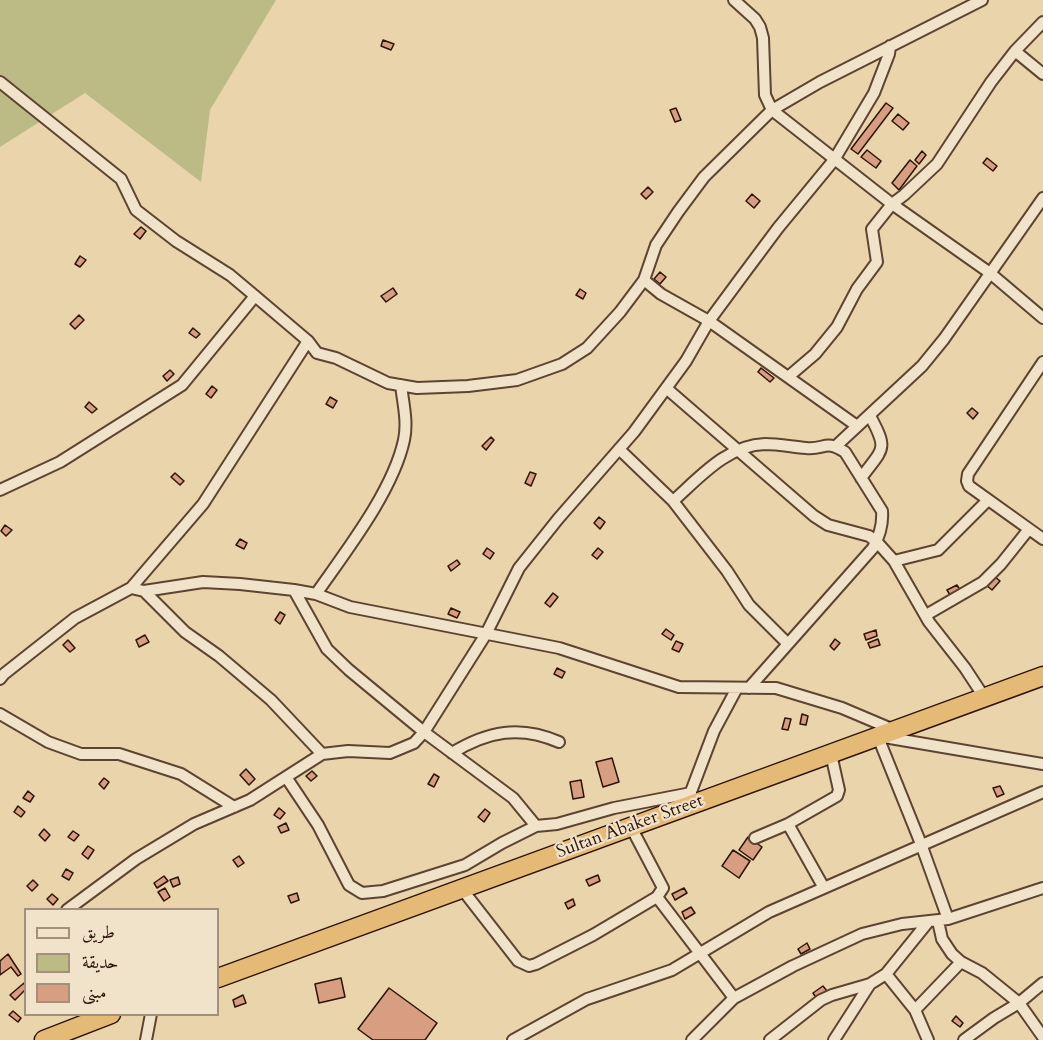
<!DOCTYPE html>
<meta charset="utf-8">
<style>
body{margin:0}
#map{position:relative;width:1043px;height:1040px;overflow:hidden;background:#ead4ac;font-family:Cardo,Amiri,serif}
canvas{display:block}
.legend{position:absolute;left:24px;top:908px;width:195px;height:108px;box-sizing:border-box;background:#f1e3c9;border:2px solid #a3907c;margin:0;padding:8px 10px;list-style:none;font-size:18px;color:#2e1409}
.legend li{display:flex;align-items:center;gap:12px;height:30px}
.legend b{width:30px;border:2px solid #a3907c}
</style>
<div id="map">
<canvas width="1043" height="1040"></canvas>
<ul class="legend">
<li><b style="height:8px;background:#f1e3c9"></b>طريق</li>
<li><b style="height:16px;background:#bcbb86"></b>حديقة</li>
<li><b style="height:16px;background:#d79e81"></b>مبنى</li>
</ul>
</div>
<script>
const ctx = document.querySelector('canvas').getContext('2d');
ctx.lineJoin = 'round';
function paint(path, color) { ctx.fillStyle = color; ctx.fill(path, 'evenodd'); }
function stroke(path, color, width, dash) { ctx.strokeStyle = color; ctx.lineWidth = width; ctx.lineCap = dash ? 'butt' : 'round'; ctx.setLineDash(dash || []); ctx.stroke(path); }
function drawText(font, color, halo, rows, align = 'center') {
  ctx.font = font + ' Cardo,serif'; ctx.lineWidth = 4.5; ctx.setLineDash([]); ctx.textBaseline = 'middle'; ctx.strokeStyle = halo; ctx.fillStyle = color; for (const [text, x, y, turn = 0] of rows) {
    ctx.save(); ctx.translate(x, y); ctx.rotate((+turn || 0) * Math.PI / 180); ctx.textAlign = isNaN(turn) ? turn : align; if (halo) ctx.strokeText(text, 0, 0); ctx.fillText(text, 0, 0); ctx.restore();
  }
}
const green = new Path2D(`
 M0 0H276L210 110 201 182 85 93 0 147Z`);
const building = new Path2D(`
 M383 40 394 44 391 50 381 46Z
 M886 103 893 108 858 154 851 149Z
 M676 108 681 120 675 122 670 110Z
 M898 114 909 123 903 130 892 121Z
 M867 150 881 161 876 168 861 157Z
 M922 151 926 155 919 164 915 160Z
 M987 158 997 166 993 171 983 163Z
 M910 160 917 166 899 190 892 183Z
 M648 187 653 192 646 199 641 194Z
 M752 194 760 201 754 208 746 201Z
 M141 227 146 231 140 239 134 234Z
 M80 256 86 260 80 267 75 264Z
 M660 272 666 277 660 284 654 279Z
 M393 288 397 294 386 302 381 296Z
 M580 289 586 293 583 299 576 295Z
 M79 315 84 320 75 329 70 324Z
 M193 328 200 334 196 338 189 333Z
 M761 368 774 378 770 382 758 372Z
 M170 370 174 374 167 381 163 376Z
 M212 386 217 390 211 398 206 394Z
 M330 397 337 401 333 408 326 404Z
 M89 402 97 409 92 413 85 407Z
 M972 408 978 413 973 419 967 413Z
 M491 437 494 440 486 450 482 446Z
 M530 472 536 474 531 486 525 483Z
 M175 473 184 481 180 485 171 477Z
 M599 517 605 522 600 529 594 523Z
 M5 525 12 530 6 536 1 531Z
 M240 539 247 543 244 549 236 545Z
 M487 548 494 553 490 559 483 554Z
 M598 548 603 552 597 559 592 555Z
 M457 560 460 564 451 571 448 566Z
 M994 576 1000 581 992 590 986 585Z
 M957 585 960 590 950 595 947 590Z
 M553 593 558 597 550 607 545 603Z
 M451 608 460 612 457 618 448 614Z
 M280 612 285 615 280 624 275 620Z
 M666 629 674 635 671 640 662 634Z
 M876 630 877 636 866 640 864 634Z
 M145 635 149 642 139 647 136 640Z
 M835 639 840 643 834 650 830 646Z
 M878 639 880 645 870 648 868 643Z
 M68 640 75 648 70 652 63 645Z
 M676 641 683 644 679 652 672 649Z
 M557 668 565 672 562 678 554 674Z
 M802 714 808 716 806 725 800 724Z
 M785 718 791 719 788 730 782 729Z
 M612 758 619 782 603 787 596 762Z
 M246 769 255 779 249 785 240 775Z
 M312 771 317 776 311 781 306 776Z
 M434 774 439 777 434 787 428 784Z
 M104 778 109 782 104 789 99 784Z
 M581 780 584 797 573 799 570 782Z
 M1000 786 1004 794 997 797 993 788Z
 M28 791 34 796 30 802 23 798Z
 M18 806 25 812 21 817 14 812Z
 M279 808 285 813 280 819 274 815Z
 M485 809 490 813 484 822 478 817Z
 M286 823 289 830 281 833 278 827Z
 M44 829 50 835 45 841 39 835Z
 M73 831 79 835 74 841 68 837Z
 M748 837 762 847 753 860 739 850Z
 M88 846 94 850 88 859 82 854Z
 M733 850 750 861 739 878 722 866Z
 M239 856 244 863 238 867 233 860Z
 M66 869 73 873 69 880 62 876Z
 M598 875 600 881 589 886 586 880Z
 M164 876 168 881 157 888 154 883Z
 M178 877 180 884 173 887 170 880Z
 M33 880 38 885 32 891 27 886Z
 M165 888 170 897 164 901 158 892Z
 M684 888 687 893 675 900 672 894Z
 M297 893 299 900 291 903 288 896Z
 M52 894 58 899 53 905 47 899Z
 M573 899 575 905 568 909 565 903Z
 M691 907 695 913 685 919 682 912Z
 M807 943 810 949 801 954 798 949Z
 M8 954 21 974 18 976 11 967 0 975V961Z
 M341 978 345 997 319 1003 315 984Z
 M24 983 26 989 15 1000 10 995Z
 M823 986 827 991 817 999 813 993Z
 M389 988 437 1023 425 1040H373L358 1029Z
 M243 995 246 1003 235 1007 233 1000Z
 M13 1011 21 1018 18 1022 9 1015Z
 M956 1016 963 1023 960 1027 952 1021Z`);
const minor = new Path2D(`
 M734 0 755 19 760 27 763 38 765 95 772 110 892 204 990 273 1043 318
 M1015 51 1043 74
 M0 82 121 179 136 210 176 241 230 275 255 296
 M644 280 661 294 709 321 857 426
 M1043 362 968 474 967 481 969 486 1043 539
 M788 377 815 354 837 327 857 289 877 262 872 229 892 204 904 195 937 164 991 82 1015 51 1043 22
 M666 388 814 516 828 525 869 536 877 542 894 561 929 622 965 668 984 697
 M836 446 922 366 944 339 1043 198
 M619 449 673 501 727 571 749 605 788 644
 M861 478C883 448 889 451 870 416
 M0 490 60 462 182 385 255 296 308 341 317 353 336 358 388 383 417 388 468 386 517 380 562 364 587 348 620 312 644 280 656 245 678 212 704 177 772 110 820 82 982 0
 M673 501C699 478 727 445 765 444 779 444 793 447 806 448 825 450 825 439 845 452L882 511C883 523 879 537 873 548L749 688
 M894 561 938 550 987 501
 M131 588 203 504 308 341
 M294 590 327 649 349 670 424 732 513 798 536 826
 M144 591 185 632 219 656 271 700 322 754
 M316 594C346 551 393 491 404 440 408 422 403 403 401 385
 M926 615 983 582 1001 564 1029 529
 M0 679 4 674 75 618 131 588 144 591 203 582 240 584 294 590 316 594 350 607 559 648 679 687 776 688 842 708 894 730
 M0 714 48 742 81 754H119L181 774 234 807
 M878 737 921 844 948 919
 M884 737 1043 764
 M452 753C488 731 520 725 559 742
 M286 777 318 825 349 885 362 893 383 891 465 865 502 843 536 826 557 824 614 808 691 793
 M689 797 714 731 737 688
 M788 824 824 888
 M755 838 788 824 837 796 839 790 831 754
 M462 889 518 961 529 966 536 964 593 935 657 897 663 888 631 827
 M657 897 734 998
 M67 910 136 859 194 824 250 800 322 754 348 751 390 753 414 743 424 732 486 634 519 568 558 519 634 432 686 361 709 321 740 279 778 228 834 160 874 93 889 54 890 46
 M938 921 942 939 952 954 961 962 982 973 1019 1003 1043 1037
 M886 974 915 1010 928 1040
 M915 1010 961 962
 M146 1040 151 1014
 M513 1040 587 999 672 970 769 912 1043 792
 M692 1040 734 998 793 966 862 934 902 924 948 919 1043 888
 M770 1040 821 1000 832 995 870 984 886 974 928 922
 M834 1040 870 984
 M964 1040 994 1018 1019 1003 1043 983`);
const trunk = new Path2D(`
 M218 978 1043 676
 M44 1040 111 1014`);
const streetNames = [
 ["Sultan Abaker Street",630,827,-20]
];
paint(green, '#bcbb86');
paint(building, '#d79e81');
stroke(building, '#2e1409', 1.5);
stroke(minor, '#5d4432', 14);
stroke(trunk, '#2e1409', 21);
stroke(minor, '#f1e3c9', 10);
stroke(trunk, '#e5ba76', 18);
drawText('18px', '#2e1409', '#f1e3c9', streetNames);
</script>
